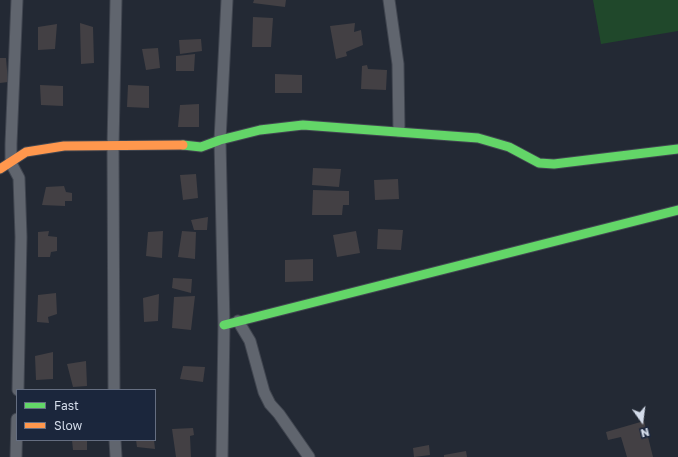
<!DOCTYPE html>
<style>
body{margin:0}
#map{position:relative;width:678px;height:457px;overflow:hidden;background:#232934;font-family:"Golos Text",sans-serif}
canvas{display:block}
.legend{position:absolute;left:16px;top:389px;width:140px;height:52px;box-sizing:border-box;background:#1b263c;border:1px solid #656e81;margin:0;padding:5px 7px;list-style:none;font-size:12px;color:#d3dbe9}
.legend li{display:flex;align-items:center;gap:8px;height:20px}
.legend b{width:20px;border:1px solid #656e81}
.north{position:absolute;left:622px;top:401px;width:40px;height:40px;-webkit-text-stroke:3px #1b263c;paint-order:stroke;rotate:166deg;font-size:11px;font-weight:700;line-height:16px;text-align:center;color:#d3dbe9}
.north::after{content:'';display:block;margin:auto;width:14px;height:18px;background:#d3dbe9;clip-path:polygon(50% 0,100% 100%,50% 72%,0 100%)}
</style>
<div id="map">
<canvas width="678" height="457"></canvas>
<ul class="legend">
<li><b style="height:5px;background:#63d668"></b>Fast</li>
<li><b style="height:5px;background:#ff974d"></b>Slow</li>
</ul>
<div class="north">N</div>
</div>
<script>
const ctx = document.querySelector('canvas').getContext('2d');
ctx.lineJoin = 'round';
function paint(path, color) { ctx.fillStyle = color; ctx.fill(path, 'evenodd'); }
function stroke(path, color, width, dash) { ctx.strokeStyle = color; ctx.lineWidth = width; ctx.lineCap = dash ? 'butt' : 'round'; ctx.setLineDash(dash || []); ctx.stroke(path); }
const green = new Path2D(`
 M593 0H678V31L601 44Z`);
const building = new Path2D(`
 M254 0H286L285 7 253 3Z
 M253 17 273 18 271 47H252Z
 M80 23 93 27 94 63 81 64Z
 M355 23 354 32 361 30 363 45 346 52 347 56 336 59 330 26Z
 M57 24 55 49 38 50V27Z
 M201 39 202 51 180 54 179 40Z
 M158 48 160 68 146 70 142 49Z
 M195 54 194 71H176V56Z
 M0 58H6L8 82 0 83Z
 M367 65 368 69 387 70 386 90 361 89 362 66Z
 M275 74 302 75V93H275Z
 M40 85 63 86V106L41 105Z
 M128 85 149 86V108L127 107Z
 M199 104V127H178L180 105Z
 M313 168 341 169 339 187 312 185Z
 M196 174 198 198 183 200 180 175Z
 M398 179 399 199 375 200 374 180Z
 M64 186 66 192 72 193V201H65V206L42 205 46 187Z
 M313 190 349 191V205H343L342 215H312Z
 M208 217 207 230H194L191 220Z
 M378 229 403 230 401 250 377 249Z
 M49 231 48 236 57 237V251L51 252 50 257H38V232Z
 M163 231 162 258 146 256 148 232Z
 M182 231 196 232 195 259 178 257Z
 M356 231 360 253 337 257 333 235Z
 M313 259V281L285 282V260Z
 M173 278 192 279 191 293 172 288Z
 M56 293 57 314 48 317 49 323 37 322 38 295Z
 M159 294 158 321 144 322 143 298Z
 M195 296 191 330 172 328 174 297Z
 M53 352V379L36 380 35 356Z
 M86 361 87 386 73 387 67 364Z
 M183 366 205 367 203 382 180 379Z
 M644 421 653 457H627L621 437 608 440 606 432Z
 M193 428 194 435 190 436 191 457H176L172 429Z
 M72 440H87V450H73Z
 M136 440H154L155 449 137 447Z
 M429 445 430 455 414 457 413 448Z
 M466 451 467 457H444V455Z`);
const street = new Path2D(`
 M17 0 11 144V163L19 178 21 237 18 390
 M389 0 398 64 399 131
 M238 321 250 341 264 392 270 404 279 414 309 457
 M114 390 113 146 116 0
 M115 440 116 457
 M16 457 17 419
 M222 457 224 325 220 140 227 0`);
const fast = new Path2D(`
 M183 145 201 147 220 140 260 130 303 125 478 138 509 147 539 163 554 164 678 149
 M224 325 678 210`);
const slow = new Path2D(`
 M0 169 26 152 64 146 183 145`);
paint(green, '#20482b');
paint(building, '#434044');
stroke(street, '#414650', 13);
stroke(fast, '#414650', 11);
stroke(slow, '#414650', 11);
stroke(street, '#60656e', 11);
stroke(fast, '#63d668', 9);
stroke(slow, '#ff974d', 9);
</script>
